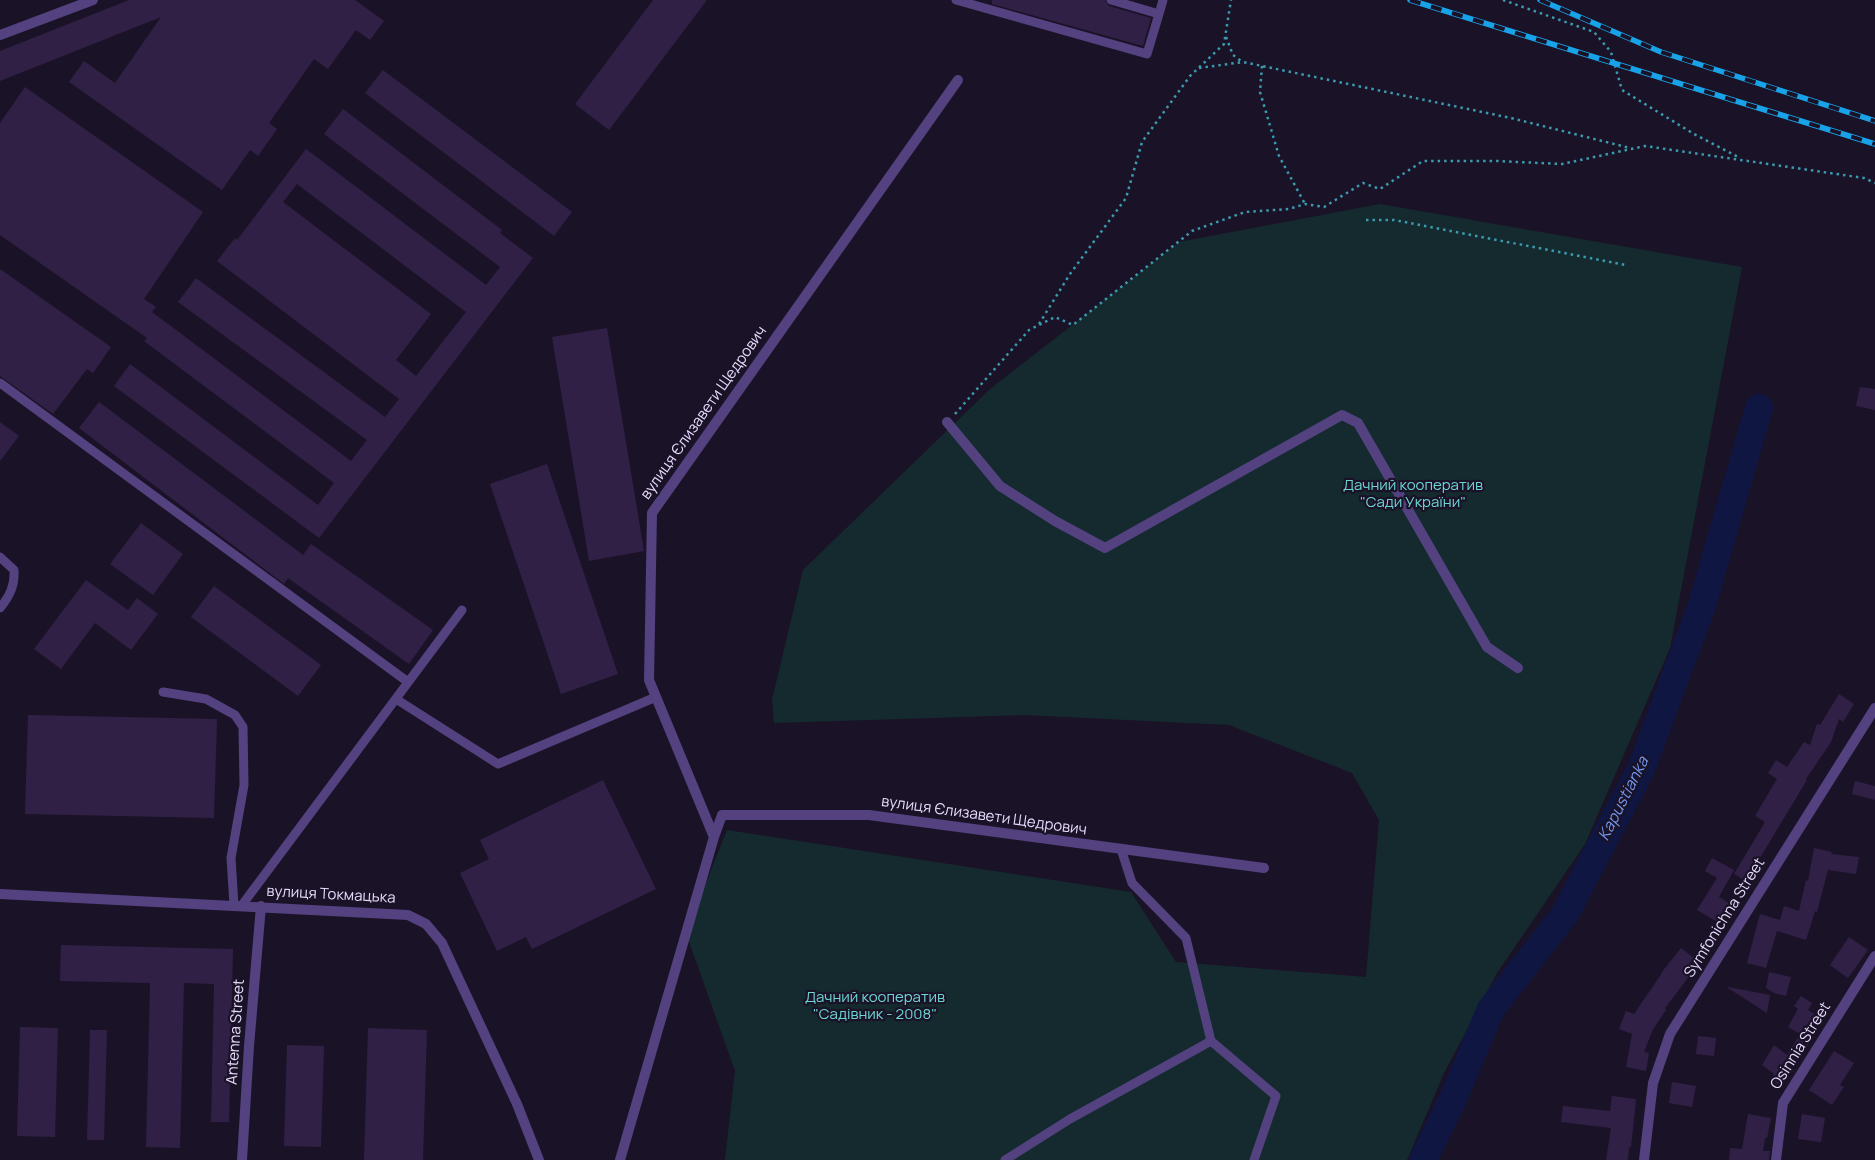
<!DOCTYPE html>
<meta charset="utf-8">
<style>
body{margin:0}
canvas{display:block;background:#1a1226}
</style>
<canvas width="1875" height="1160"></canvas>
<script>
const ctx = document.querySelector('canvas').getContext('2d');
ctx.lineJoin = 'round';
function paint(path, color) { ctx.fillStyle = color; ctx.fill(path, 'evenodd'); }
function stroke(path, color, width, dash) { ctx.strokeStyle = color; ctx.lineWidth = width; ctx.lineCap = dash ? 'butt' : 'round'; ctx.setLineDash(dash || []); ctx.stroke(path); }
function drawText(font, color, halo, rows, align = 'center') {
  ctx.font = font + ' Manrope,sans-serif'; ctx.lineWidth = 4.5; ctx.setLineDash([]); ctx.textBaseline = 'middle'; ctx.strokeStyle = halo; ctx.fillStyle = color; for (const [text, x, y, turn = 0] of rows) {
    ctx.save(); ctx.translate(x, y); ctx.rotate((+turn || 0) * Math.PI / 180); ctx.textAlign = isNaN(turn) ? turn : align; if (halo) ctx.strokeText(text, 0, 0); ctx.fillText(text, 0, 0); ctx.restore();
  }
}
const green = new Path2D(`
 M1380 204 1742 267 1670 648 1585 844 1497 973 1444 1073 1407 1160H725L735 1071 686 933 727 830 1131 892 1176 962 1366 977 1379 820 1352 773 1229 725 1025 715 774 723 772 700 803 570 990 389 1179 242Z`);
const river = new Path2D(`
 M1423 1160 1452 1101 1491 1009 1565 914 1641 769 1701 608 1759 408`);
const building = new Path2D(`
 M129 0H355L384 21 370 40 356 30 328 69 314 59 269 123 277 129 258 156 250 150 222 190 69 82 84 61 115 83 161 17 0 81V51Z
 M653 0H707L609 130 575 104Z
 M992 0H1105L1109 6 1151 18 1143 46 992 4Z
 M383 70 572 212 554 236 365 93Z
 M25 87 203 212 144 299 156 307 152 312 351 461 367 440 178 302 196 278 385 417 399 399 217 261 235 238 237 240 306 149 486 285 500 267 324 134 343 109 502 230 500 233 533 258 319 538 114 386 130 364 318 505 334 483 144 341 147 338 0 235V123ZM297 184 466 312 416 376 396 360 431 314 283 202Z
 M0 269 111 347 93 373 87 369 53 414 0 376Z
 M607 328 644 551 589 561 552 337Z
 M1860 387 1875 389V410L1856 406Z
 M99 402 303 555 311 544 433 630 409 664 288 578 284 584 79 428Z
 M0 422 19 436 0 461Z
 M547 464 618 674 561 694 490 484Z
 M141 523 183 554 153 595 110 564Z
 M86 580 128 610 137 598 158 614 131 650 95 623 61 669 34 649Z
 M214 586 321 665 298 696 191 617Z
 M1839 694 1854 704 1843 722 1839 719 1831 742 1806 779 1807 780 1746 881 1734 874 1765 822 1755 816 1777 779 1768 773 1776 760 1787 767 1804 742 1810 745 1817 724 1820 725Z
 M28 715 217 719 214 818 25 814Z
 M603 780 656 889 532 949 526 937 497 951 460 873 489 859 480 840Z
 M1855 781 1875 786V800L1852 794Z
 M1814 848 1832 852 1831 854 1859 857 1856 874 1828 870 1817 912 1815 911 1806 940 1777 931 1766 968 1747 963 1760 914 1780 920 1784 906 1799 911 1806 880 1808 881Z
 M1712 858 1734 870 1719 897 1732 905 1721 924 1697 910 1717 878 1705 871Z
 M1849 937 1868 950 1848 978 1830 965Z
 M61 945 233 949 229 1122H211L214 984 184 983 180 1148 146 1147 150 983 60 981Z
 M1681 948 1694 958 1684 971 1690 975 1665 1008 1666 1010 1653 1029 1644 1052 1649 1053 1646 1071 1626 1067 1632 1034 1619 1029 1626 1011 1634 1014 1662 973H1661Z
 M1769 972 1791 977 1786 996 1774 993 1766 988Z
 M1728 987 1770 995 1767 1013 1728 988Z
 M1801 996 1812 1003 1808 1010 1819 1017 1808 1035 1813 1038 1779 1085 1771 1079 1774 1074 1762 1065 1774 1045 1787 1055 1800 1034 1788 1027 1798 1009 1794 1006Z
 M20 1027 58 1028 55 1137 17 1136Z
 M368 1028 427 1030 423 1160H364Z
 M90 1030H107L104 1140H87Z
 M1698 1036 1716 1038 1714 1056 1696 1054Z
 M287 1045 324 1046 321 1147 284 1146Z
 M1834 1051 1854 1063 1840 1085 1844 1087 1832 1105 1809 1090Z
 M1672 1082 1696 1086 1692 1107 1669 1103Z
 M1612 1096 1636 1099 1631 1147H1629L1628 1160H1606L1611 1128 1561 1122 1563 1106 1610 1111Z
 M1748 1114 1771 1118 1767 1138H1765L1763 1151H1770L1769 1160H1729L1730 1148 1742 1149Z
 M1802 1114 1825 1118 1821 1142 1798 1139Z`);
const path = new Path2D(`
 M1503 0 1594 32 1611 52 1622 90 1694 134 1740 158
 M1226 37 1233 55 1241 61
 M1262 66 1260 92 1279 156 1305 204
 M1199 68 1243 62 1511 118 1630 148
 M1366 220H1394L1626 265
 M1039 324 1070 274 1126 198 1142 142 1190 76 1224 44 1231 0
 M955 414 1029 330 1055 317 1073 325 1192 231 1245 212 1289 209 1305 204 1324 207 1363 183 1380 189 1423 161H1496L1562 164 1645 146 1864 178 1875 183`);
const lane = new Path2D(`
 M956 0 1147 54 1159 14 1111 0
 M1159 14 1163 0
 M0 383 408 682
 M0 557 14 570C15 585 10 596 0 608
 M163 692 206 699 235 715 243 727 244 785 231 858 234 905
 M396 699 498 764 656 697
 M242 905 462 610
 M1211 1041 1276 1096 1254 1160
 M1005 1160 1070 1119 1211 1041 1186 938 1132 883 1121 849`);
const street = new Path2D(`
 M0 35 93 0
 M947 422 1000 486 1055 521 1105 548 1342 415 1358 423 1487 647 1518 668
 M714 837 722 815H869L1264 868
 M0 894 408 915 426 924 442 943 517 1104 539 1160
 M242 1160 249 1046 261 906
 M620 1160 714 837 649 680 652 513 958 80
 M1644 1160 1653 1083 1670 1034 1875 708
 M1776 1160 1783 1103 1875 956`);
const rail = new Path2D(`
 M1410 0 1875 144
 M1540 0 1661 52 1875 121`);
const streetNames = [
 ["вулиця Єлизавети Щедрович",704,413,-55],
 ["вулиця Єлизавети Щедрович",984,816,8],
 ["вулиця Токмацька",331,895,3],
 ["Symfonichna Street",1725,918,-58],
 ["Antenna Street",236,1032,-86],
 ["Osinnia Street",1801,1046,-58]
];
const parkNames = [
 ["Дачний кооператив",1413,486],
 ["\"Сади України\"",1413,503],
 ["Дачний кооператив",875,998],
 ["\"Садівник - 2008\"",875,1015]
];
const waterNames = [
 ["Kapustianka",1624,799,-63]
];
paint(green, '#152a2f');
stroke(river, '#0f1641', 28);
paint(building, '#302045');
stroke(path, '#3b9aae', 2.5, [2.5, 4]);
stroke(lane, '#534180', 9);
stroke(street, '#534180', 10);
stroke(rail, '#18a3e9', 5.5);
stroke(rail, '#1a1226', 4, [11]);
drawText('15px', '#e6dafc', '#1a1226', streetNames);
drawText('15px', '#6cd6d4', '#1a1226', parkNames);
drawText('italic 16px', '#7298f2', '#1a1226', waterNames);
</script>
